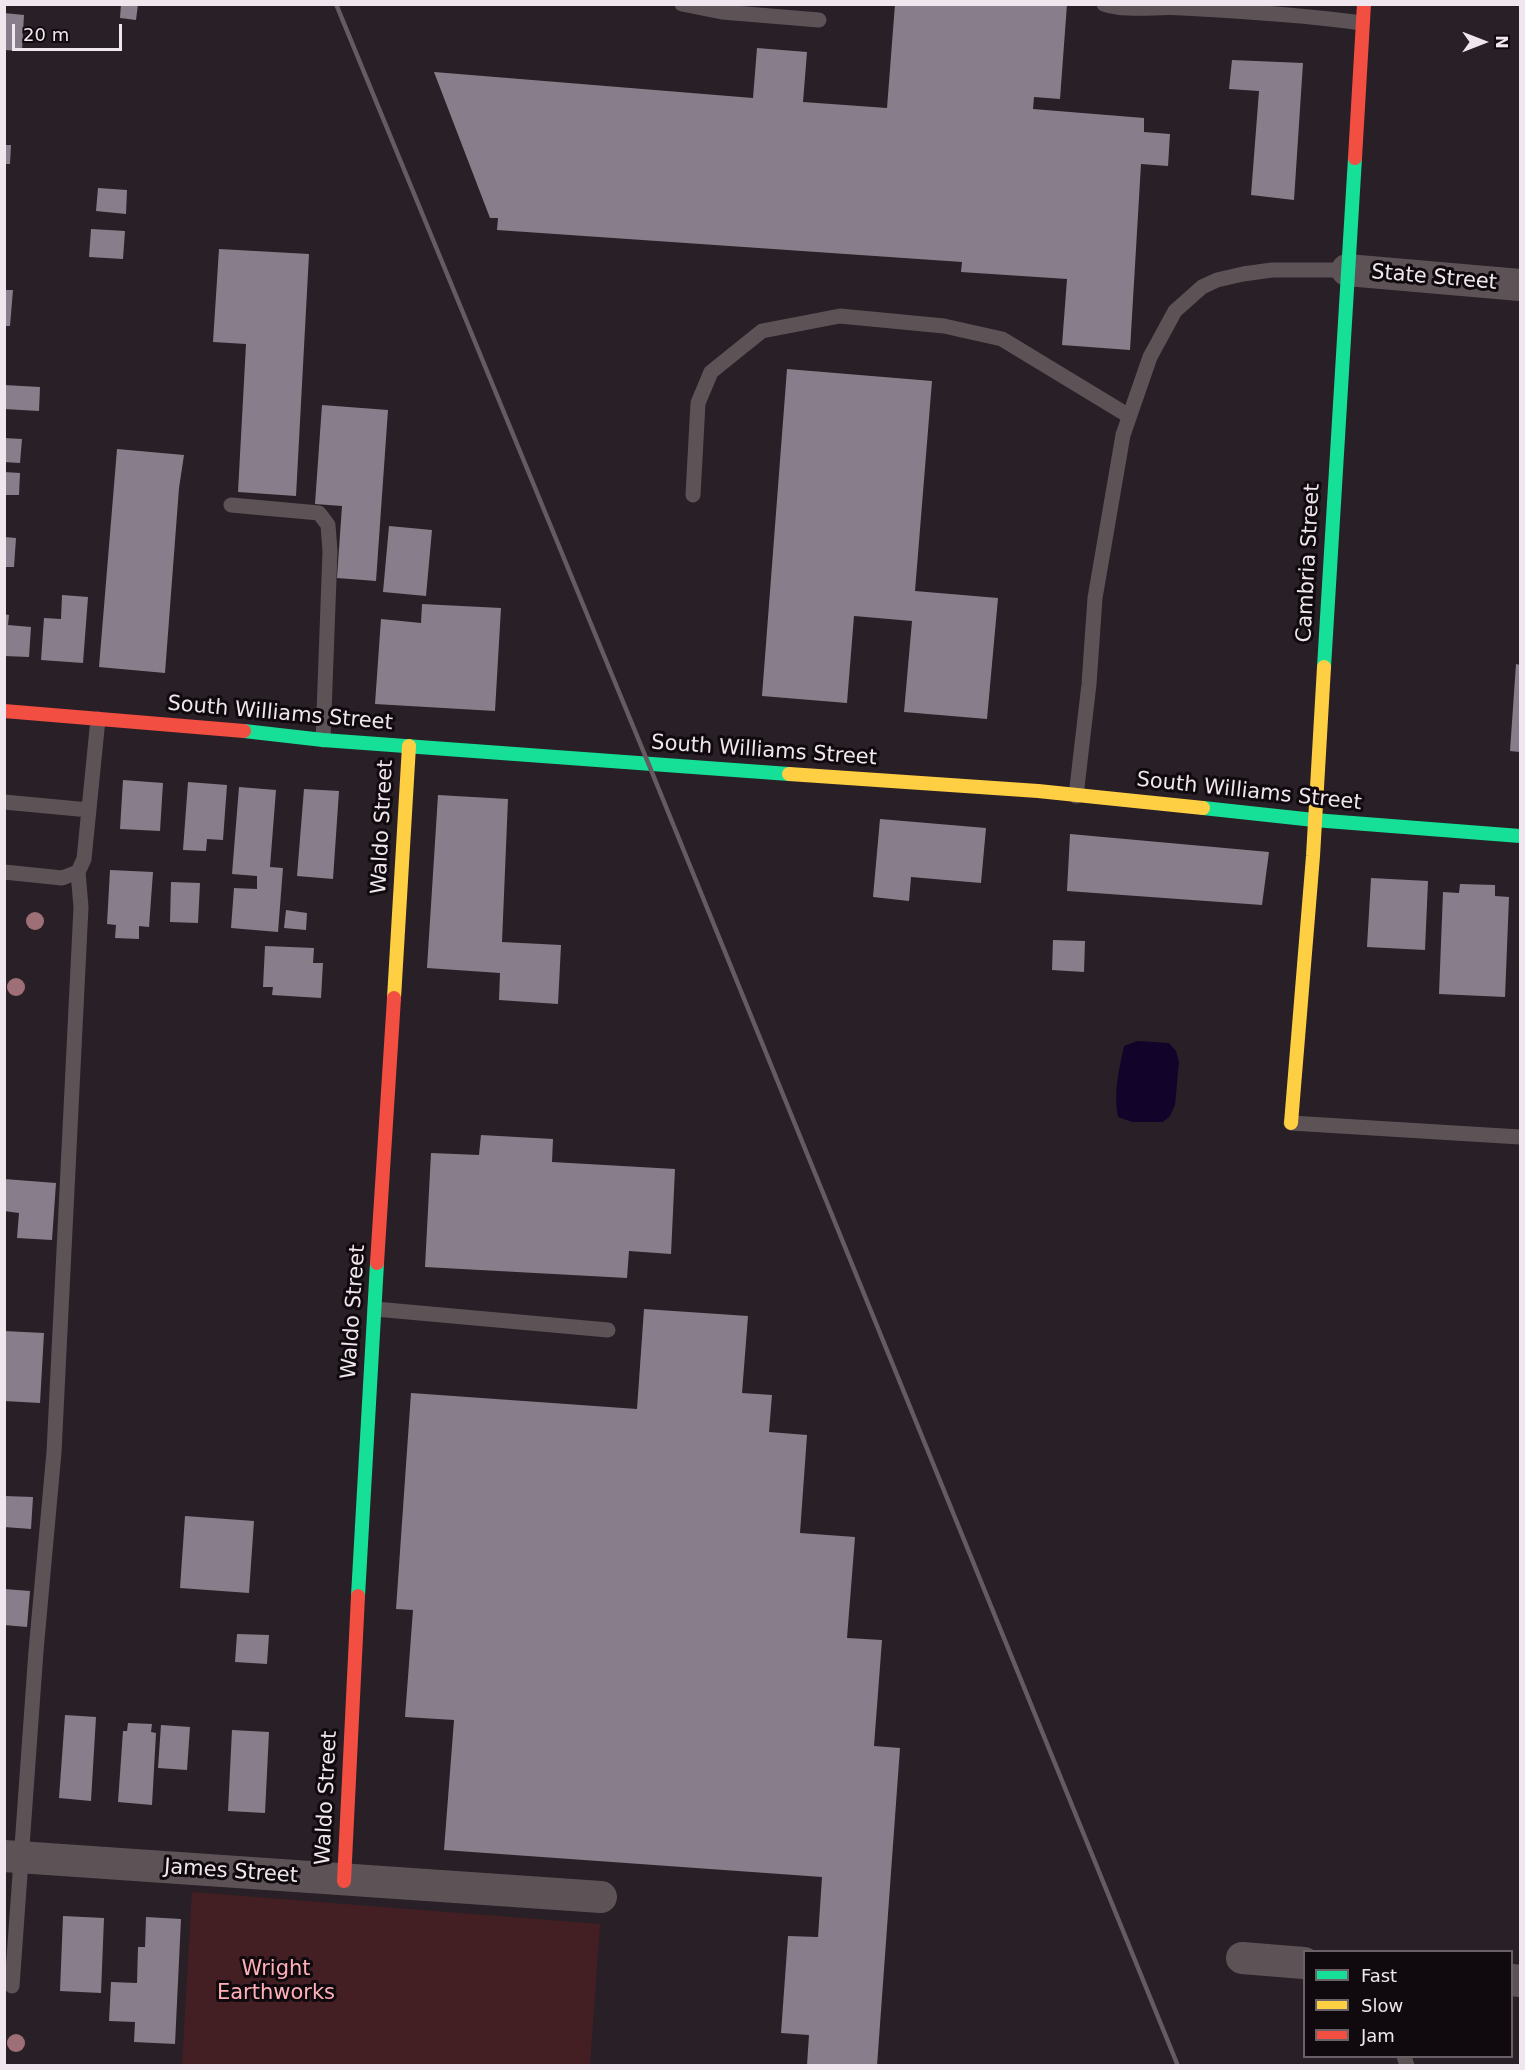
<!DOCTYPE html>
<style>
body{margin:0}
#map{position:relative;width:1525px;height:2070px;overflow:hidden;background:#282026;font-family:"DejaVu Sans",sans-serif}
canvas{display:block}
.frame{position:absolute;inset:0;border:6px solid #f0e6ed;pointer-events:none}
.legend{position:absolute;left:1303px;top:1950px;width:210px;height:108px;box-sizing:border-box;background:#100a0e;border:2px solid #6a6267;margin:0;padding:8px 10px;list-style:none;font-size:18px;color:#f0e6ed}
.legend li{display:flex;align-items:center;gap:12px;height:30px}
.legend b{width:30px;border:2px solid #6a6267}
.north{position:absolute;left:1453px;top:12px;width:60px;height:60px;-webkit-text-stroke:4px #100a0e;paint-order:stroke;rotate:90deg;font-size:16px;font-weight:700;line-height:24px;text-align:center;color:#f0e6ed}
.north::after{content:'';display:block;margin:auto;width:21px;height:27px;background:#f0e6ed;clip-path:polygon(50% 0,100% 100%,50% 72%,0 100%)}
.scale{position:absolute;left:12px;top:24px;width:110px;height:27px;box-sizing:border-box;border:3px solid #f0e6ed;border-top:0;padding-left:8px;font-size:18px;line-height:21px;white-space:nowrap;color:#f0e6ed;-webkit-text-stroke:4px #100a0e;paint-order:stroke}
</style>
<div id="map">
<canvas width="1525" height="2070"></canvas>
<div class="frame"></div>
<ul class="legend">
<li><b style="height:8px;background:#16e098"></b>Fast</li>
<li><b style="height:8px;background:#ffcf43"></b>Slow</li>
<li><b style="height:8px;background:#f24e42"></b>Jam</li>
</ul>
<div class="north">N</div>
<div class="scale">20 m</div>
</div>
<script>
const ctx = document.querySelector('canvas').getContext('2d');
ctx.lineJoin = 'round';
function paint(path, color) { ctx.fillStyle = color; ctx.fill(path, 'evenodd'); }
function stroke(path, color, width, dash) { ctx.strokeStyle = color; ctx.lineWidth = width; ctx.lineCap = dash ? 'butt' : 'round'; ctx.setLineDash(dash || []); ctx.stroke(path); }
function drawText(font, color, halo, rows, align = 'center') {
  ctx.font = font + ' "DejaVu Sans",sans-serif'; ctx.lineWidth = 6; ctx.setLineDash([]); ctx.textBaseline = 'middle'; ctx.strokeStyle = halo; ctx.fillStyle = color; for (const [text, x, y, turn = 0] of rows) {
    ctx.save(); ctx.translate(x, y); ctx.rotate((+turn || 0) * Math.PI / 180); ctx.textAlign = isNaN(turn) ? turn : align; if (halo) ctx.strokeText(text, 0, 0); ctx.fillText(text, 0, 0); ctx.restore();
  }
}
const green = new Path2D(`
 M192 1892 600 1924 590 2065H182Z`);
const water = new Path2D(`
 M1137 1041 1169 1043 1176 1051 1179 1062 1175 1105 1170 1116 1163 1122H1132L1118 1117C1113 1093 1119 1070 1124 1046Z`);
const building = new Path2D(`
 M121 4H138L136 20 120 18Z
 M895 4H1067L1060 99 1034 97 1033 109 1144 118V132L1170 134 1168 166 1141 164 1130 350 1062 345 1067 279 961 272 962 262 497 230 498 218H490L434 72 753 98 757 48 807 52 803 102 887 108Z
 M4 13 24 15 22 51 4 50Z
 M1232 60 1303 63 1294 200 1251 195 1259 91 1229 89Z
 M4 145H11L10 164H4Z
 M98 188 127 190 126 214 96 211Z
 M91 229 125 231 123 259 89 257Z
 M219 249 309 254 296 496 238 492 246 344 213 342Z
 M4 290H13L10 326H4Z
 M787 369 932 381 915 591 998 598 987 719 904 712 912 621 854 616 847 703 762 696Z
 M4 385 40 387 39 411 4 409Z
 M322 405 388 410 376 581 337 578 342 506 315 504Z
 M4 438 22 439 20 463 4 462Z
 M117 449 184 455 179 488 165 673 99 667Z
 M4 472 20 473 19 495H4Z
 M389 526 432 530 426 596 383 592Z
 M4 537 16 538 14 567H4Z
 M62 595 88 597 83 663 41 660 44 618 61 619Z
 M422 604 501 608 495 711 375 704 381 619 421 623Z
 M4 614 9 615 8 625 31 627 29 657 4 656Z
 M1516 664 1520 665V752L1510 751Z
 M123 780 163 783 160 831 120 829Z
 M188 782 227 785 223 840 207 839 206 851 183 850Z
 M239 787 276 790 270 867 283 868 278 932 231 928 234 888 257 889V876L232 874Z
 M304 789 339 791 333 879 297 876Z
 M438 795 508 799 502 942 561 945 558 1004 499 1000 500 973 427 968Z
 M880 819 986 828 981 883 911 877 909 901 873 897Z
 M1070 834 1269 852 1262 905 1067 891Z
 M110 870 153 872 149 927 139 926V939L115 938 116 925 107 924Z
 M1371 878 1428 881 1425 950 1367 947Z
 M171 882 200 883 198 923 170 922Z
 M1460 884 1495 885V896L1509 897 1505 997 1439 994 1443 892 1459 893Z
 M286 910 307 913 306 930 284 928Z
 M1053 940 1085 941 1084 972 1052 970Z
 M265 946 314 948 313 963H323L321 998 272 995 273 987H263Z
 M481 1135 553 1139 552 1162 675 1169 671 1254 629 1251 627 1278 425 1267 431 1153 479 1155Z
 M4 1179 56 1183 52 1240 17 1238 19 1213 4 1211Z
 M644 1309 748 1316 742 1393 772 1395 769 1432 807 1435 800 1533 855 1537 847 1638 882 1640 874 1746 900 1748 877 2066 807 2065 809 2035 781 2033 788 1936 818 1937 822 1877 444 1850 454 1720 405 1717 413 1610 396 1609 411 1393 637 1409Z
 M4 1331 44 1333 40 1403 4 1401Z
 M4 1496 33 1497 31 1529 4 1527Z
 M185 1516 254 1521 249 1593 180 1588Z
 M4 1589 30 1591 27 1627 4 1625Z
 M237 1634 269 1635 267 1664 235 1662Z
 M65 1715 96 1717 91 1801 59 1798Z
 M128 1723 152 1724 151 1732 156 1733 152 1805 118 1802 123 1731H127Z
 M161 1725 190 1727 187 1770 158 1768Z
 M232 1730 269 1732 265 1813 228 1811Z
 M63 1916 104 1918 101 1993 60 1991Z
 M146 1917 181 1919 175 2044 134 2042 135 2022 109 2021 111 1982 137 1983 138 1947H145Z`);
const lane = new Path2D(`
 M682 4 722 12 819 20
 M1104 4C1129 12 1157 6 1183 8 1243 11 1303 15 1362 23
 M693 495 698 403 711 372 762 331 840 316 944 326 1002 339 1129 416
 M231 505 319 513 328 525 330 551 323 740
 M1076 796 1089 684 1095 598 1123 435 1150 357 1175 311 1202 287 1217 280 1243 274 1272 270H1347
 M4 802 89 810
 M4 872 62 878 78 872 84 859 98 719
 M1291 1123 1520 1137
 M375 1309 608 1330
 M12 1986 36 1651 54 1452 81 907 78 872
 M1404 2056 1407 2066`);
const street = new Path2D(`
 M1347 270 1520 285
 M4 1856C203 1871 402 1885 601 1897
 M1242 1958 1304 1963
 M1512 1980 1520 1981`);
const fast = new Path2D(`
 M1324 667 1355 158
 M244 731 323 740 789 774
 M1203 808 1314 820 1520 836
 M358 1596 377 1263`);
const slow = new Path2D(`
 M789 774 1038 791 1203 808
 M394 998 409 746
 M1291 1123 1313 856 1324 667`);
const jam = new Path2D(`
 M1355 158 1364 4
 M4 711 244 731
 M377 1263 394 998
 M344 1881 358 1596`);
const rail = new Path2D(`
 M336 4 649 765 1178 2066`);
const trees = [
 [35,921],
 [16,987],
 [16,2043]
];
const streetNames = [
 ["State Street",1434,278,5],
 ["Cambria Street",1309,563,-87],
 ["South Williams Street",280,714,5],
 ["South Williams Street",764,751,4],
 ["South Williams Street",1249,792,6],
 ["Waldo Street",383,827,-87],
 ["Waldo Street",354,1312,-86],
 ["Waldo Street",327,1798,-87],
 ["James Street",231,1872,4]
];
const parkNames = [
 ["Wright",276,1970],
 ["Earthworks",276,1994]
];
paint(green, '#431f24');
paint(water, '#12032b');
paint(building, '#887e8b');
stroke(lane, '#5d5357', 15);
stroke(street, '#5d5357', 32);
stroke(fast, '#16e098', 14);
stroke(slow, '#ffcf43', 14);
stroke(jam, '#f24e42', 14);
stroke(rail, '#645c60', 4.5);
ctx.fillStyle = '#9e6f76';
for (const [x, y] of trees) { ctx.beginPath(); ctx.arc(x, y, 9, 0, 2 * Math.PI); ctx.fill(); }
drawText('21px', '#f0e6ed', '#100a0e', streetNames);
drawText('21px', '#feafb7', '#100a0e', parkNames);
</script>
